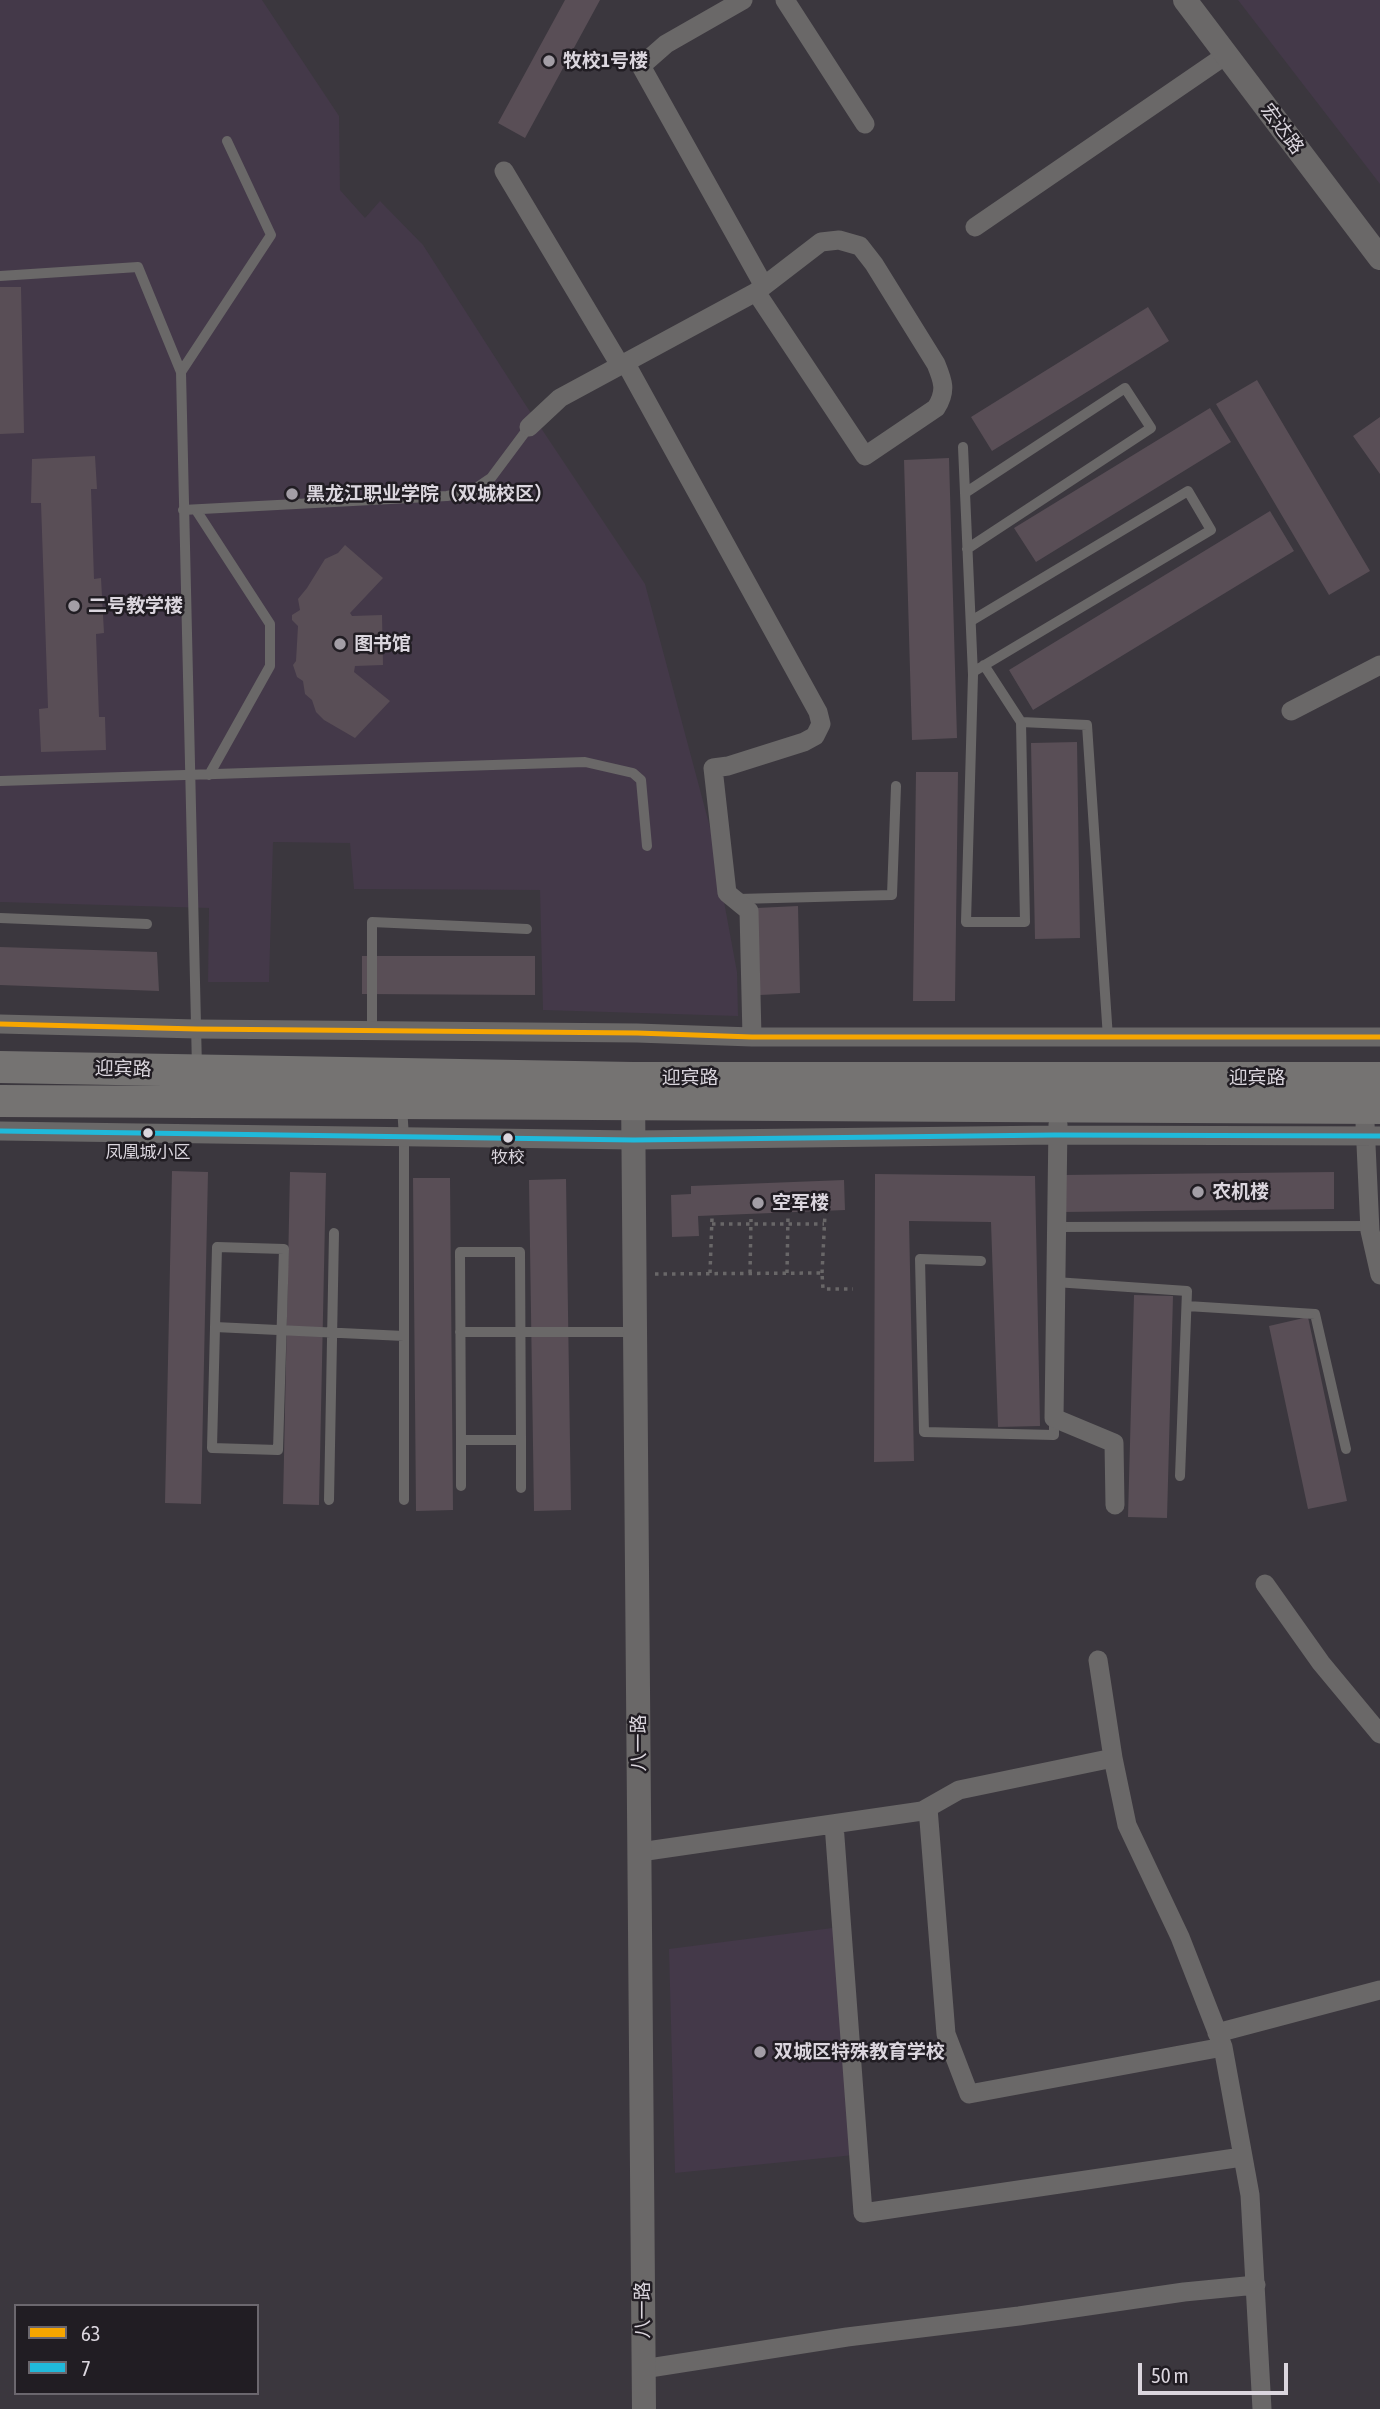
<!DOCTYPE html>
<meta charset="utf-8">
<style>
body{margin:0}
#map{position:relative;width:1380px;height:2409px;overflow:hidden;background:#3b373e;font-family:"Asap Condensed",sans-serif}
canvas{display:block}
.legend{position:absolute;left:14px;top:2304px;width:245px;height:91px;box-sizing:border-box;background:#211d23;border:2px solid #6b676e;margin:0;padding:9px 12px;list-style:none;font-size:21px;color:#dbd6de}
.legend li{display:flex;align-items:center;gap:14px;height:35px}
.legend b{width:35px;border:2px solid #6b676e}
.scale{position:absolute;left:1138px;top:2363px;width:150px;height:32px;box-sizing:border-box;border:4px solid #dbd6de;border-top:0;padding-left:9px;font-size:21px;line-height:24px;white-space:nowrap;color:#dbd6de;-webkit-text-stroke:5px #211d23;paint-order:stroke}
</style>
<div id="map">
<canvas width="1380" height="2409"></canvas>
<ul class="legend">
<li><b style="height:9px;background:#f7a600"></b>63</li>
<li><b style="height:9px;background:#20b9da"></b>7</li>
</ul>
<div class="scale">50 m</div>
</div>
<script>
const ctx = document.querySelector('canvas').getContext('2d');
ctx.lineJoin = 'round';
function paint(path, color) { ctx.fillStyle = color; ctx.fill(path, 'evenodd'); }
function stroke(path, color, width, dash) { ctx.strokeStyle = color; ctx.lineWidth = width; ctx.lineCap = dash ? 'butt' : 'round'; ctx.setLineDash(dash || []); ctx.stroke(path); }
function drawText(font, color, halo, rows, align = 'center') {
  ctx.font = font + ' "Asap Condensed","Noto Sans SC",sans-serif'; ctx.lineWidth = 5; ctx.setLineDash([]); ctx.textBaseline = 'middle'; ctx.strokeStyle = halo; ctx.fillStyle = color; for (const [text, x, y, turn = 0] of rows) {
    ctx.save(); ctx.translate(x, y); ctx.rotate((+turn || 0) * Math.PI / 180); ctx.textAlign = isNaN(turn) ? turn : align; if (halo) ctx.strokeText(text, 0, 0); ctx.fillText(text, 0, 0); ctx.restore();
  }
}
const built = new Path2D(`
 M0 0H262L339 116 340 190 365 218 380 201 423 245 525 404 645 584 711 831 737 972 738 1016 543 1010 540 890 354 889 350 843 273 842 269 982H208L209 908 0 902Z
 M1238 0H1380V184Z
 M840 1927 854 2155 675 2173 669 1949Z`);
const building = new Path2D(`
 M565 0H600L525 138 498 123Z
 M0 287H21L24 433 0 434Z
 M1148 307 1169 341 992 451 971 417Z
 M1257 380 1370 571 1329 595 1216 404Z
 M1210 408 1231 442 1036 562 1014 528Z
 M1380 417V474L1353 436Z
 M95 456 97 489H91L94 579 101 578 104 633 96 634 99 717H105L106 750 41 752 39 709 48 708 41 503H31L32 459Z
 M949 458 957 738 912 740 904 460Z
 M1270 511 1294 551 1033 710 1009 670Z
 M345 545 383 578 350 613 352 616 382 615 383 665 355 666 354 672 390 701 355 738 324 720 316 712 312 700 305 694 303 681 297 677 293 665 296 661 298 626 292 620V615L300 610 298 599 307 588 325 559 338 553Z
 M1077 742 1080 938 1035 939 1031 743Z
 M916 772H958L955 1001H913Z
 M798 906 800 993 760 995 757 908Z
 M0 947 157 952 159 991 0 985Z
 M362 956H535V995L362 994Z
 M172 1171 208 1172 201 1504 165 1503Z
 M290 1172 326 1173 319 1505 283 1504Z
 M1334 1172V1209L1063 1212 1062 1175Z
 M875 1174 1035 1176 1040 1426 998 1427 991 1222 909 1221 914 1461 874 1462Z
 M413 1178H450L453 1510 416 1511Z
 M566 1179 571 1510 534 1511 529 1180Z
 M844 1180 845 1210 698 1216 699 1236 672 1237 671 1195 691 1194V1186Z
 M1134 1295 1173 1296 1167 1518 1128 1517Z
 M1308 1317 1347 1501 1308 1509 1269 1326Z`);
const path = new Path2D(`
 M712 1224H824
 M710 1273 712 1218
 M750 1273 751 1219
 M787 1273 788 1215
 M822 1273 825 1214
 M655 1274 822 1273 823 1289H853`);
const service = new Path2D(`
 M0 276 138 267 181 372 197 1068
 M181 372 271 235 227 141
 M963 447 973 675 966 922H1025L1021 722 1087 725 1108 1038
 M965 493 1125 388 1151 428 967 549
 M183 510 447 496 472 491 491 478 529 427
 M196 510 270 624V666L209 775
 M971 621 1188 491 1211 530 973 672
 M984 665 1021 722
 M0 781 585 762 633 773 641 780 647 846
 M738 899 892 895 896 786
 M0 918 147 924
 M372 1031V922L527 929
 M402 1107 404 1137V1500
 M1056 1227 1370 1226
 M217 1247 284 1249 278 1450 212 1448Z
 M460 1252H520L521 1440H461Z
 M981 1261 920 1259 924 1432 1054 1435V1418
 M1055 1282 1187 1291 1180 1476
 M1187 1306 1315 1314 1346 1449
 M215 1327 404 1336
 M460 1332H635
 M461 1440V1486
 M521 1440V1488
 M329 1500 334 1233`);
const minor = new Path2D(`
 M743 0 666 44 641 66 764 286
 M785 0 865 124
 M504 171 620 365
 M975 227 1226 55
 M625 362 818 712 821 724 815 736 804 742 728 766 713 768 727 893 749 911 752 1037
 M529 427 560 398 756 292 821 242 839 240 860 246 874 264 936 364C943 381 947 391 936 408L865 456 756 292
 M1291 711 1380 665
 M0 1024 197 1029 637 1033 752 1037H1380
 M1365 1123 1370 1231 1380 1275
 M1058 1124 1054 1418 1114 1443 1115 1505
 M0 1131 634 1140 1054 1135 1380 1136
 M1265 1584 1321 1663 1380 1734
 M1098 1660 1113 1758 1127 1825 1180 1937 1223 2047 1250 2195 1262 2409
 M928 1808 946 2034 969 2094 1223 2047
 M834 1824 863 2213 1242 2157
 M640 1852 922 1811 959 1790 1113 1758
 M1217 2033 1380 1990
 M643 2369 847 2337 1019 2316 1184 2292 1256 2285`);
const tertiary = new Path2D(`
 M1185 0 1380 258
 M633 1089 644 2409`);
const primary = new Path2D(`
 M0 1067 633 1078H1380
 M0 1101 1380 1108`);
const bus1 = new Path2D(`
 M0 1024 197 1029 637 1033 752 1037H1380`);
const bus2 = new Path2D(`
 M0 1131 634 1140 1054 1135 1380 1136`);
const markers = [
 [549,61,7,"#a39ea6"],
 [292,494,7,"#a39ea6"],
 [74,606,7,"#a39ea6"],
 [340,644,7,"#a39ea6"],
 [148,1133,6,"#dbd6de"],
 [508,1138,6,"#dbd6de"],
 [1198,1192,7,"#a39ea6"],
 [758,1203,7,"#a39ea6"],
 [760,2052,7,"#a39ea6"]
];
const busNames = [
 ["凤凰城小区",148,1153],
 ["牧校",508,1158]
];
const poiNames = [
 ["牧校1号楼",563,61],
 ["黑龙江职业学院（双城校区）",306,494],
 ["二号教学楼",88,606],
 ["图书馆",354,644],
 ["农机楼",1212,1192],
 ["空军楼",772,1203],
 ["双城区特殊教育学校",774,2052]
];
const streetNames = [
 ["宏达路",1282,129,53],
 ["迎宾路",123,1069,1],
 ["迎宾路",690,1078],
 ["迎宾路",1257,1078],
 ["八一路",639,1743,-90],
 ["八一路",643,2310,-90]
];
paint(built, '#443949');
paint(building, '#594e56');
stroke(path, '#696768', 3.5, [3.5, 5]);
stroke(service, '#6a6868', 10);
stroke(minor, '#6a6868', 19);
stroke(tertiary, '#6a6868', 24);
stroke(primary, '#757372', 32);
stroke(bus1, '#f7a600', 5);
stroke(bus2, '#20b9da', 5);
for (const [x, y, r, color] of markers) { const dot = new Path2D(); dot.arc(x, y, r, 0, 2 * Math.PI); ctx.fillStyle = color; ctx.fill(dot); stroke(dot, '#211d23', 2.5); }
drawText('17px', '#dbd6de', '#211d23', busNames);
drawText('bold 19px', '#dbd6de', '#211d23', poiNames, 'left');
drawText('19px', '#dbd6de', '#211d23', streetNames);
</script>
